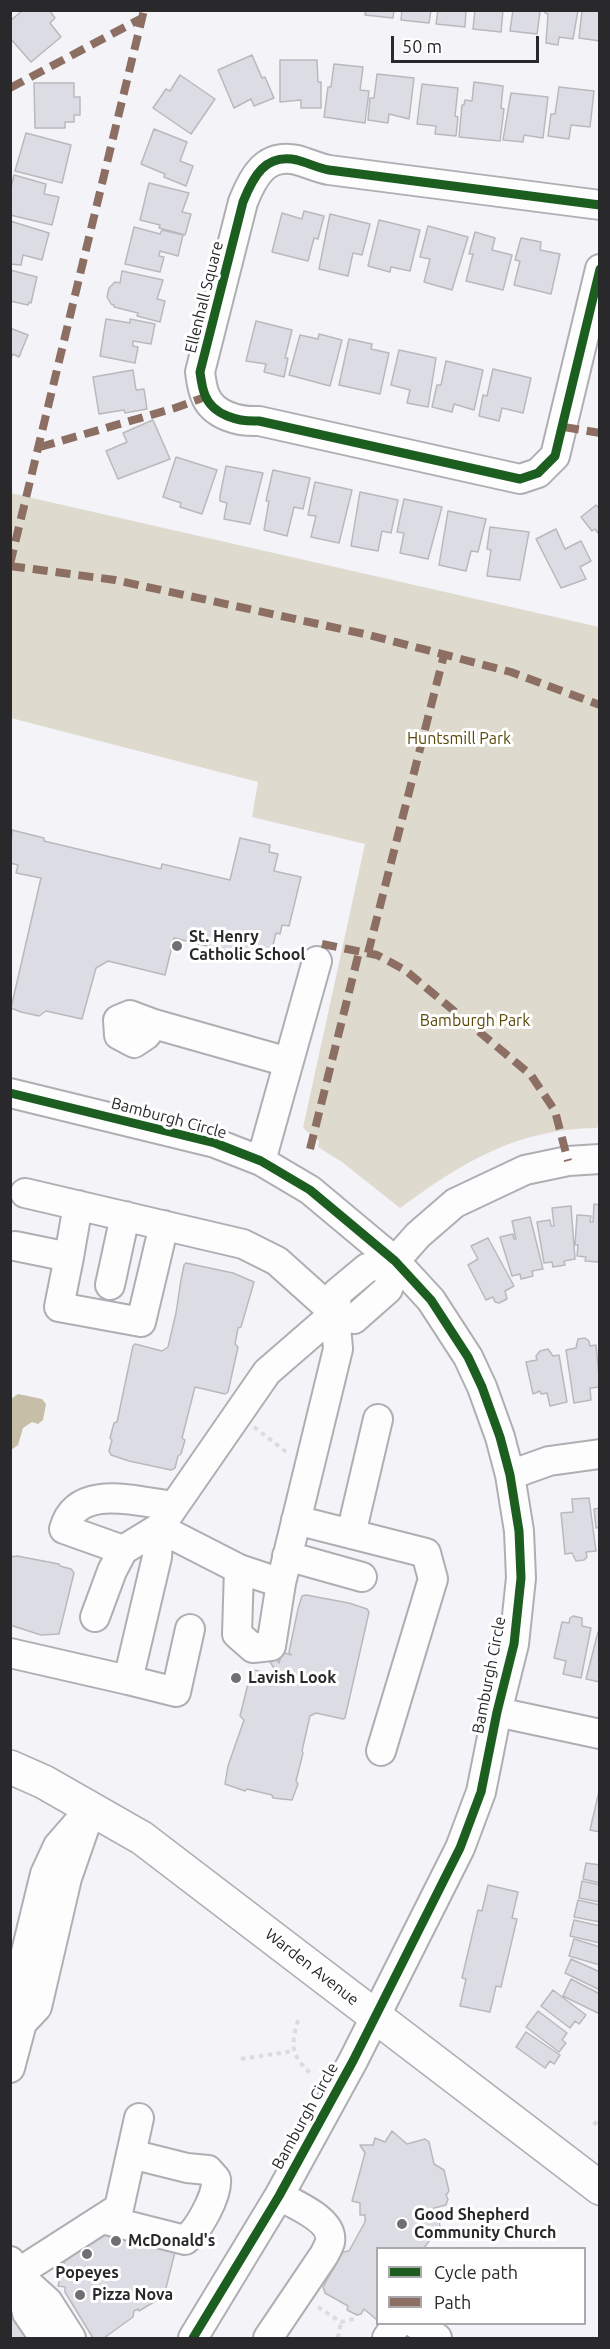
<!DOCTYPE html>
<style>
body{margin:0}
#map{position:relative;width:610px;height:2349px;overflow:hidden;background:#f3f3f8;font-family:Ubuntu,sans-serif}
canvas{display:block}
.frame{position:absolute;inset:0;border:12px solid #29292c;pointer-events:none}
.legend{position:absolute;left:376px;top:2247px;width:210px;height:78px;box-sizing:border-box;background:#fff;border:2px solid #a9a9ab;margin:0;padding:8px 10px;list-style:none;font-size:18px;color:#29292c}
.legend li{display:flex;align-items:center;gap:12px;height:30px}
.legend b{width:30px;border:2px solid #a9a9ab}
.scale{position:absolute;left:391px;top:36px;width:148px;height:27px;box-sizing:border-box;border:3px solid #29292c;border-top:0;padding-left:8px;font-size:18px;line-height:21px;white-space:nowrap;color:#29292c;-webkit-text-stroke:4px #fff;paint-order:stroke}
</style>
<div id="map">
<canvas width="610" height="2349"></canvas>
<div class="frame"></div>
<ul class="legend">
<li><b style="height:8px;background:#1b5e20"></b>Cycle path</li>
<li><b style="height:8px;background:#8d6e63"></b>Path</li>
</ul>
<div class="scale">50 m</div>
</div>
<script>
const ctx = document.querySelector('canvas').getContext('2d');
ctx.lineJoin = 'round';
function paint(path, color) { ctx.fillStyle = color; ctx.fill(path, 'evenodd'); }
function stroke(path, color, width, dash) { ctx.strokeStyle = color; ctx.lineWidth = width; ctx.lineCap = dash ? 'butt' : 'round'; ctx.setLineDash(dash || []); ctx.stroke(path); }
function drawText(font, color, halo, rows, align = 'center') {
  ctx.font = font + ' Ubuntu,sans-serif'; ctx.lineWidth = 6; ctx.setLineDash([]); ctx.textBaseline = 'middle'; ctx.strokeStyle = halo; ctx.fillStyle = color; for (const [text, x, y, turn = 0] of rows) {
    ctx.save(); ctx.translate(x, y); ctx.rotate((+turn || 0) * Math.PI / 180); ctx.textAlign = isNaN(turn) ? turn : align; if (halo) ctx.strokeText(text, 0, 0); ctx.fillText(text, 0, 0); ctx.restore();
  }
}
const green = new Path2D(`
 M10 493 599 627 600 1118 597 1128C516 1129 463 1162 400 1208L342 1162 318 1147 319 1141 303 1128 365 844 252 817 258 782 11 718Z`);
const water = new Path2D(`
 M18 1394 42 1399 46 1404 43 1420 38 1424 32 1422 23 1428 18 1445 11 1450V1399Z`);
const building = new Path2D(`
 M23 10H49L55 18 50 23 61 37 31 62 10 38V21Z
 M366 10H394L393 18 365 15Z
 M402 10H431L429 23 401 20Z
 M438 10H466L465 27 436 24Z
 M475 10H503L501 32 473 29Z
 M513 10H542L540 12 537 34 510 31Z
 M546 10H578L573 39 559 37 558 45 546 43 548 14 545 13Z
 M582 10H600V41L579 38Z
 M252 55 262 78 265 77 274 98 254 106 251 99 234 108 218 70Z
 M280 60H317L318 82H321V108H301V100L280 102Z
 M334 64 363 67 360 90 369 91 365 123 324 117 328 87H331Z
 M377 74 414 78 409 119 389 114 388 123 368 120 370 98H374Z
 M180 75 215 99 191 134 153 108 166 89 170 91Z
 M474 82 503 86 501 108 504 109 500 141 459 137 462 105H464L465 100 472 101Z
 M34 83H74V97H80V115H74V122H65V128H35Z
 M422 84 458 88 455 116 458 117 456 136 435 134 436 126 417 124Z
 M559 87 594 91 590 127 571 125 569 139 548 136 551 114H555Z
 M511 93 548 97 543 138 524 135 523 142 503 140Z
 M154 129 187 142 180 161 193 166 186 186 164 177 165 174 141 164Z
 M26 133 71 145 62 183 15 171Z
 M14 175 46 184 44 194 59 197 52 225 10 215V192Z
 M149 183 189 193 182 212 191 214 185 235 159 228 160 225 140 220Z
 M304 211 324 216 318 239 314 238 308 261 272 252 282 213 302 219Z
 M330 214 370 224 362 255 353 253 348 276 319 269Z
 M379 220 420 230 410 271 391 267 390 272 368 266Z
 M10 221 49 233 42 260 23 255 21 265 10 264Z
 M428 226 468 237 452 290 424 282 430 259 420 257Z
 M134 227 160 234 162 230 183 235 178 256 160 251 159 256 164 257 160 272 125 264Z
 M475 232 495 238 492 250 512 255 503 290 466 281 473 254H469Z
 M521 238 541 242 540 250 560 254 551 294 514 285 520 261 515 260Z
 M10 270 37 277 31 303 29 302 28 305 10 301Z
 M122 271 163 280 157 299 165 301 160 322 137 316 138 313 114 307V305L111 304 107 297 109 288 115 282 120 283Z
 M106 319 130 323V319L155 324 151 344 133 341V346L138 347 135 363 100 356Z
 M256 321 292 330 285 358H288L284 377 264 372 266 364 246 361Z
 M10 328 28 335 19 357 13 354 10 360Z
 M319 334 342 340 330 386 289 375 300 335 318 339Z
 M349 339 372 344 371 349 389 353 380 394 339 385Z
 M399 350 436 358 428 407 407 403 410 390 391 385Z
 M446 361 483 370 474 410 454 404 452 412 432 407 437 385H441Z
 M493 369 531 378 523 413 502 408 499 421 479 416 483 395 487 396Z
 M133 370 136 390 144 389 147 409 125 413 124 410 99 414 93 377Z
 M153 420 170 459 118 479 106 451 127 442 123 433Z
 M176 457 217 470 202 514 180 507 181 503 163 497Z
 M226 466 263 473 250 524 224 519 227 503 220 501V496Z
 M273 470 310 478 303 509 294 507 287 536 264 530 269 501H266Z
 M315 482 352 490 339 543 311 537 316 516 308 515Z
 M360 492 398 500 391 533 382 531 378 551 351 546Z
 M404 499 442 507 428 559 400 553 404 533 397 532Z
 M596 505 600 509V532L598 533 595 529 592 531 581 517Z
 M448 511 486 519 478 552 471 551 466 571 439 565Z
 M490 527 529 532 520 580 487 576 491 550 487 549Z
 M556 529 565 549 581 541 591 561 580 567 586 579 561 588 536 539Z
 M12 830 44 838V841L161 869 162 864 230 880 240 838 270 845 269 852 278 854 274 871 301 877 289 926 282 925 280 934 276 933 269 961 174 938 165 975 108 961 96 968 82 1019 46 1011 39 1016 21 1012 11 1008 41 878 16 873 18 865 10 863Z
 M594 1204 600 1205V1258L598 1262 585 1261 586 1257 577 1256 578 1245H575L577 1215 591 1216 590 1222H593Z
 M571 1206 575 1259 564 1261 565 1265 553 1267 552 1262 544 1263 537 1222 550 1220 551 1226H554L552 1208Z
 M530 1217 543 1269 532 1271 533 1276 521 1279 520 1274 512 1276 500 1237 513 1234 514 1239H516L512 1221Z
 M488 1238 514 1286 505 1291 507 1299 499 1303 495 1302 493 1297 486 1300 468 1265 478 1259 471 1246Z
 M186 1263 233 1273 254 1282 241 1327 238 1328 235 1344 238 1347 228 1392 225 1394 195 1387 182 1438 185 1440 181 1454 178 1456 175 1468 171 1470 129 1461 111 1455 109 1451 112 1440 110 1438 114 1423 117 1422 133 1346 135 1344 162 1351 168 1347 176 1313 181 1280 184 1265Z
 M585 1338 589 1341 590 1346 596 1345 600 1387 590 1388 591 1400 574 1403 566 1350 576 1348 578 1339Z
 M548 1349 553 1356 559 1355 567 1402 550 1406 547 1393 541 1394 540 1391 533 1394 526 1362 537 1360 536 1356 540 1351Z
 M589 1498 596 1551 586 1552 587 1557 584 1560 576 1561 572 1553 565 1554 561 1513 573 1512 572 1499Z
 M600 1508V1527L596 1528 594 1509Z
 M17 1556 59 1564 60 1566 71 1569 74 1573 59 1634 41 1635 10 1625V1557Z
 M306 1595 349 1603 367 1609 369 1612 345 1718 343 1719 316 1713 310 1716 302 1751 303 1753 296 1781 298 1784 292 1800 273 1798 272 1795 247 1789 245 1791 225 1784 228 1766 244 1720 240 1716 251 1672 254 1670 276 1675 277 1673 265 1654 271 1650 279 1663 282 1652 291 1655 289 1652 298 1609 302 1596Z
 M573 1616 582 1618V1626L591 1628 581 1678 563 1674 566 1661 554 1658 562 1622 569 1623 570 1618Z
 M598 1632 600 1633V1682L586 1679Z
 M600 1787V1832L590 1830Z
 M586 1863 600 1865V1883L583 1879Z
 M582 1881 600 1885V1902L579 1898Z
 M488 1885 518 1892 512 1918 517 1919 501 1987 496 1986 490 2012 460 2006 466 1979 462 1978 478 1910 482 1911Z
 M578 1900 600 1905V1922L574 1917Z
 M574 1920 600 1926V1943L570 1936Z
 M574 1939 600 1947V1965L569 1956Z
 M571 1959 600 1972V1990L565 1973Z
 M571 1979 600 1994V2014L563 1996Z
 M553 1990 586 2015 579 2024 575 2021 570 2028 541 2006Z
 M538 2011 567 2033 562 2040 566 2043 559 2052 526 2027Z
 M526 2032 560 2055 554 2064 550 2061 545 2068 516 2047Z
 M392 2131 407 2144 425 2139 429 2142 434 2164 444 2170 449 2191 446 2195 448 2199 446 2205 434 2208 429 2216 439 2222 440 2226 424 2248H378L377 2320 364 2309 361 2314 357 2315 347 2310 348 2306 325 2293 323 2287 343 2252 349 2251 365 2222V2215H360V2203L352 2201 365 2153 360 2145H373L375 2138 385 2142Z
 M113 2230 176 2248 164 2296 139 2311 138 2309 134 2311 133 2317 104 2338H93L65 2292V2287L58 2286 65 2260Z
 M10 2309 14 2310 12 2318 17 2319 29 2338H10Z`);
const path = new Path2D(`
 M10 1358H11
 M254 1427 289 1454
 M298 2020C291 2046 290 2054 311 2074
 M241 2059 294 2051
 M594 2125 600 2117
 M318 2307 341 2322 358 2318
 M338 2338 341 2322`);
const minor = new Path2D(`
 M600 205 329 170C318 168 308 163 297 160 265 153 253 177 243 202L200 372C201 379 202 388 205 395 213 416 240 422 259 421L520 479 538 473 555 456 600 269
 M154 1024 146 1035 134 1043 119 1035 118 1020 130 1015 154 1024 288 1062
 M10 1093 215 1143 261 1161 310 1190 395 1261 431 1300 468 1357 482 1387 500 1437 510 1475 519 1531 521 1578 514 1644 497 1712 481 1792 460 1848 353 2061 279 2196 193 2338
 M261 1161 317 961
 M25 1193 243 1244 277 1261 335 1313 354 1319 388 1289 395 1261 418 1235 455 1203 525 1170 568 1161 600 1159
 M15 1246 69 1257 78 1205
 M69 1257 59 1307 141 1322 164 1225
 M110 1285 125 1216
 M510 1475 549 1461 600 1454
 M296 1520 426 1553 433 1579 381 1751
 M159 1528 239 1569 281 1583
 M351 1534 378 1419
 M123 1550 64 1529C77 1482 138 1502 174 1506
 M287 1556 362 1577
 M239 1569 237 1634 253 1648 271 1646 281 1583 338 1349 335 1313 337 1293 367 1268 395 1261
 M95 1617 112 1571 123 1550 159 1528 267 1372 335 1313
 M10 1653 128 1680 157 1557 159 1528
 M128 1680 176 1692 190 1629
 M497 1712 600 1734
 M22 2023 14 2001 45 1874 58 1846 85 1815
 M10 2068 22 2023 37 2007 67 1878 91 1809
 M102 2219 185 2240C198 2231 218 2195 216 2179L208 2170 187 2168 131 2154
 M10 2261 18 2275 27 2313 44 2338
 M18 2275 48 2302 71 2338
 M10 2278 119 2208 139 2118
 M416 2324 437 2338
 M268 2338 324 2255C326 2251 329 2246 330 2242 334 2220 294 2204 279 2196
 M387 2338 397 2324`);
const major = new Path2D(`
 M10 1767 44 1782 142 1838 600 2188`);
const quiet = new Path2D(`
 M10 88 142 18
 M564 427 600 433
 M40 447 175 408 205 397
 M10 564 144 10
 M10 566 115 580 369 635 511 672 600 705
 M322 944 377 955 405 970 531 1075 555 1111 568 1161
 M368 953 444 655
 M310 1149 359 952`);
const cycleway = new Path2D(`
 M600 205 329 170C318 168 308 163 297 160 265 153 253 177 243 202L200 372C201 379 202 388 205 395 213 416 240 422 259 421L520 479 538 473 555 456 600 269
 M10 1093 215 1143 261 1161 310 1190 395 1261 431 1300 468 1357 482 1387 500 1437 510 1475 519 1531 521 1578 514 1644 497 1712 481 1792 460 1848 353 2061 279 2196 193 2338`);
const markers = [
 [177,946,6,"#707073"],
 [236,1678,6,"#707073"],
 [402,2224,6,"#707073"],
 [116,2241,6,"#707073"],
 [87,2254,6,"#707073"],
 [80,2295,6,"#707073"]
];
const streetNames = [
 ["Ellenhall Square",204,297,-76],
 ["Bamburgh Circle",169,1118,15],
 ["Bamburgh Circle",489,1675,-79],
 ["Warden Avenue",312,1967,38],
 ["Bamburgh Circle",305,2116,-61]
];
const parkNames = [
 ["Huntsmill Park",459,739],
 ["Bamburgh Park",475,1021]
];
const poiNames = [
 ["St. Henry",189,937],
 ["Catholic School",189,955],
 ["Lavish Look",248,1678],
 ["Good Shepherd",414,2215],
 ["Community Church",414,2233],
 ["McDonald's",128,2241],
 ["Popeyes",87,2273,"center"],
 ["Pizza Nova",92,2295]
];
paint(green, '#dedace');
paint(water, '#c6bea7');
paint(building, '#dcdce4');
stroke(building, '#b9b9bd', 1.5);
stroke(minor, '#afafb3', 32);
stroke(major, '#afafb3', 36);
stroke(path, '#dcdcde', 4, [4.5, 4.5]);
stroke(minor, '#fdfdfe', 28);
stroke(major, '#fdfdfe', 33);
stroke(quiet, '#8d6e63', 8, [15, 8]);
stroke(cycleway, '#1b5e20', 9);
for (const [x, y, r, color] of markers) { const dot = new Path2D(); dot.arc(x, y, r, 0, 2 * Math.PI); ctx.fillStyle = color; ctx.fill(dot); stroke(dot, '#fff', 2); }
drawText('16px', '#29292c', '#fff', streetNames);
drawText('16px', '#5b4909', '#fff', parkNames);
drawText('bold 16px', '#29292c', '#fff', poiNames, 'left');
</script>
